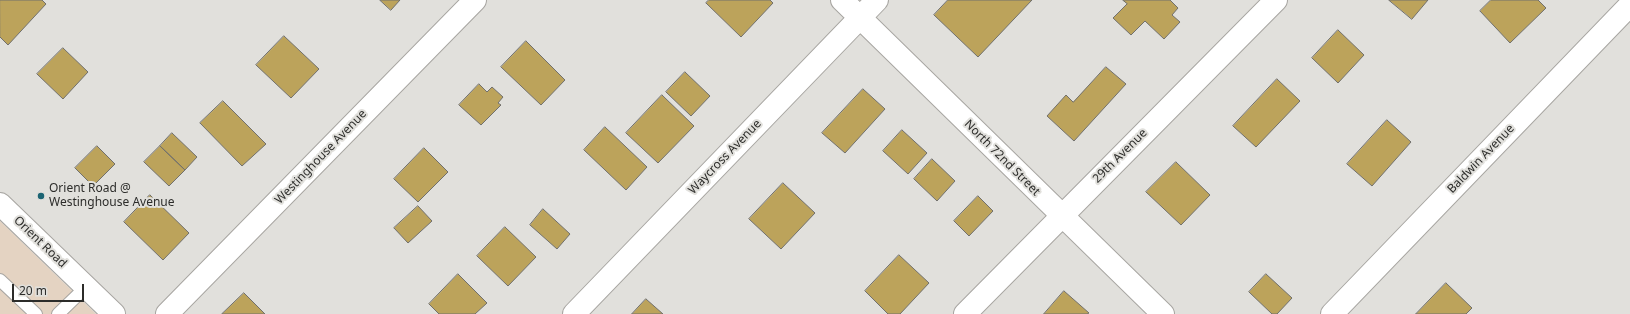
<!DOCTYPE html>
<style>
body{margin:0}
#map{position:relative;width:1630px;height:314px;overflow:hidden;background:#e1e0dc;font-family:"Noto Sans",sans-serif}
canvas{display:block}
.scale{position:absolute;left:12px;top:284px;width:72px;height:18px;box-sizing:border-box;border:2px solid #2c2c2a;border-top:0;padding-left:5px;font-size:12px;line-height:14px;white-space:nowrap;color:#2c2c2a;-webkit-text-stroke:3px #e1e0dc;paint-order:stroke}
</style>
<div id="map">
<canvas width="1630" height="314"></canvas>
<div class="scale">20 m</div>
</div>
<script>
const ctx = document.querySelector('canvas').getContext('2d');
ctx.lineJoin = 'round';
function paint(path, color) { ctx.fillStyle = color; ctx.fill(path, 'evenodd'); }
function stroke(path, color, width, dash) { ctx.strokeStyle = color; ctx.lineWidth = width; ctx.lineCap = dash ? 'butt' : 'round'; ctx.setLineDash(dash || []); ctx.stroke(path); }
function drawText(font, color, halo, rows, align = 'center') {
  ctx.font = font + ' "Noto Sans",sans-serif'; ctx.lineWidth = 4; ctx.setLineDash([]); ctx.textBaseline = 'middle'; ctx.strokeStyle = halo; ctx.fillStyle = color; for (const [text, x, y, turn = 0] of rows) {
    ctx.save(); ctx.translate(x, y); ctx.rotate((+turn || 0) * Math.PI / 180); ctx.textAlign = isNaN(turn) ? turn : align; if (halo) ctx.strokeText(text, 0, 0); ctx.fillText(text, 0, 0); ctx.restore();
  }
}
const commercial = new Path2D(`
 M0 221 96 314H0Z`);
const building = new Path2D(`
 M0 0H42L46 4 8 45 0 37Z
 M380 0H400L391 10Z
 M709 0H770L773 3 741 37 706 3Z
 M948 0H1032L978 57 934 15Z
 M1123 0H1170L1178 8 1172 15 1180 22 1164 39 1145 21 1131 35 1113 18 1127 4Z
 M1389 0H1428L1412 19Z
 M1491 0H1538L1546 8 1510 43 1480 11Z
 M1338 30 1364 55 1338 83 1312 58Z
 M284 36 319 69 291 98 256 65Z
 M526 41 565 80 541 105 501 67Z
 M63 48 88 72 63 99 37 74Z
 M1106 67 1126 84 1074 141 1047 116 1066 95 1073 102Z
 M685 72 710 96 691 116 666 92Z
 M1277 79 1300 101 1256 147 1233 126Z
 M479 84 487 92 492 87 503 97 498 103 501 105 481 125 459 105Z
 M863 89 885 109 845 153 822 133Z
 M662 95 694 126 658 163 626 133Z
 M223 101 266 144 242 166 200 123Z
 M1387 120 1411 142 1372 186 1347 164Z
 M605 127 647 167 626 190 584 150Z
 M902 130 927 153 908 174 883 151Z
 M172 133 197 157 185 170 160 146Z
 M97 146 115 164 93 186 75 168Z
 M160 146 185 170 169 186 144 162Z
 M424 148 448 172 418 202 394 179Z
 M932 159 955 181 937 201 914 179Z
 M1176 162 1210 195 1181 225 1146 192Z
 M783 183 815 213 781 249 749 219Z
 M150 195 189 233 163 260 124 222Z
 M978 196 993 211 969 236 954 221Z
 M418 206 432 221 408 243 394 228Z
 M543 209 570 234 557 249 530 225Z
 M505 227 536 257 508 286 477 256Z
 M899 255 929 283 900 314H888L865 291Z
 M458 274 487 303 475 314H439L429 304Z
 M1266 274 1292 298 1277 314H1272L1249 292Z
 M1446 283 1472 308 1466 314H1416Z
 M1064 291 1089 313 1087 314H1044Z
 M244 293 265 314H222Z
 M646 299 663 314H632Z`);
const service = new Path2D(`
 M0 280 36 314
 M58 314 86 287`);
const minor = new Path2D(`
 M842 0 1163 314
 M167 314 475 0
 M574 314 877 0
 M965 314 1276 0
 M1332 314 1630 5`);
const tertiary = new Path2D(`
 M0 204 114 314`);
const markers = [
 [41,196,4,"#1c6473"]
];
const streetNames = [
 ["29th Avenue",1120,156,-45],
 ["Westinghouse Avenue",321,157,-46],
 ["Waycross Avenue",725,157,-46],
 ["North 72nd Street",1002,158,45],
 ["Baldwin Avenue",1481,159,-46],
 ["Orient Road",40,242,44]
];
const poiNames = [
 ["Orient Road @",49,189],
 ["Westinghouse Avenue",49,203]
];
paint(commercial, '#e4d3c2');
paint(building, '#bca35b');
stroke(building, '#71706d', 1);
stroke(service, '#a7a5a1', 14);
stroke(minor, '#a7a5a1', 24);
stroke(tertiary, '#a7a5a1', 24);
stroke(service, '#fff', 12);
stroke(minor, '#fff', 22);
stroke(tertiary, '#fff', 22);
for (const [x, y, r, color] of markers) { const dot = new Path2D(); dot.arc(x, y, r, 0, 2 * Math.PI); ctx.fillStyle = color; ctx.fill(dot); stroke(dot, '#e1e0dc', 1.5); }
drawText('12px', '#2c2c2a', '#e1e0dc', streetNames);
drawText('12px', '#2c2c2a', '#e1e0dc', poiNames, 'left');
</script>
